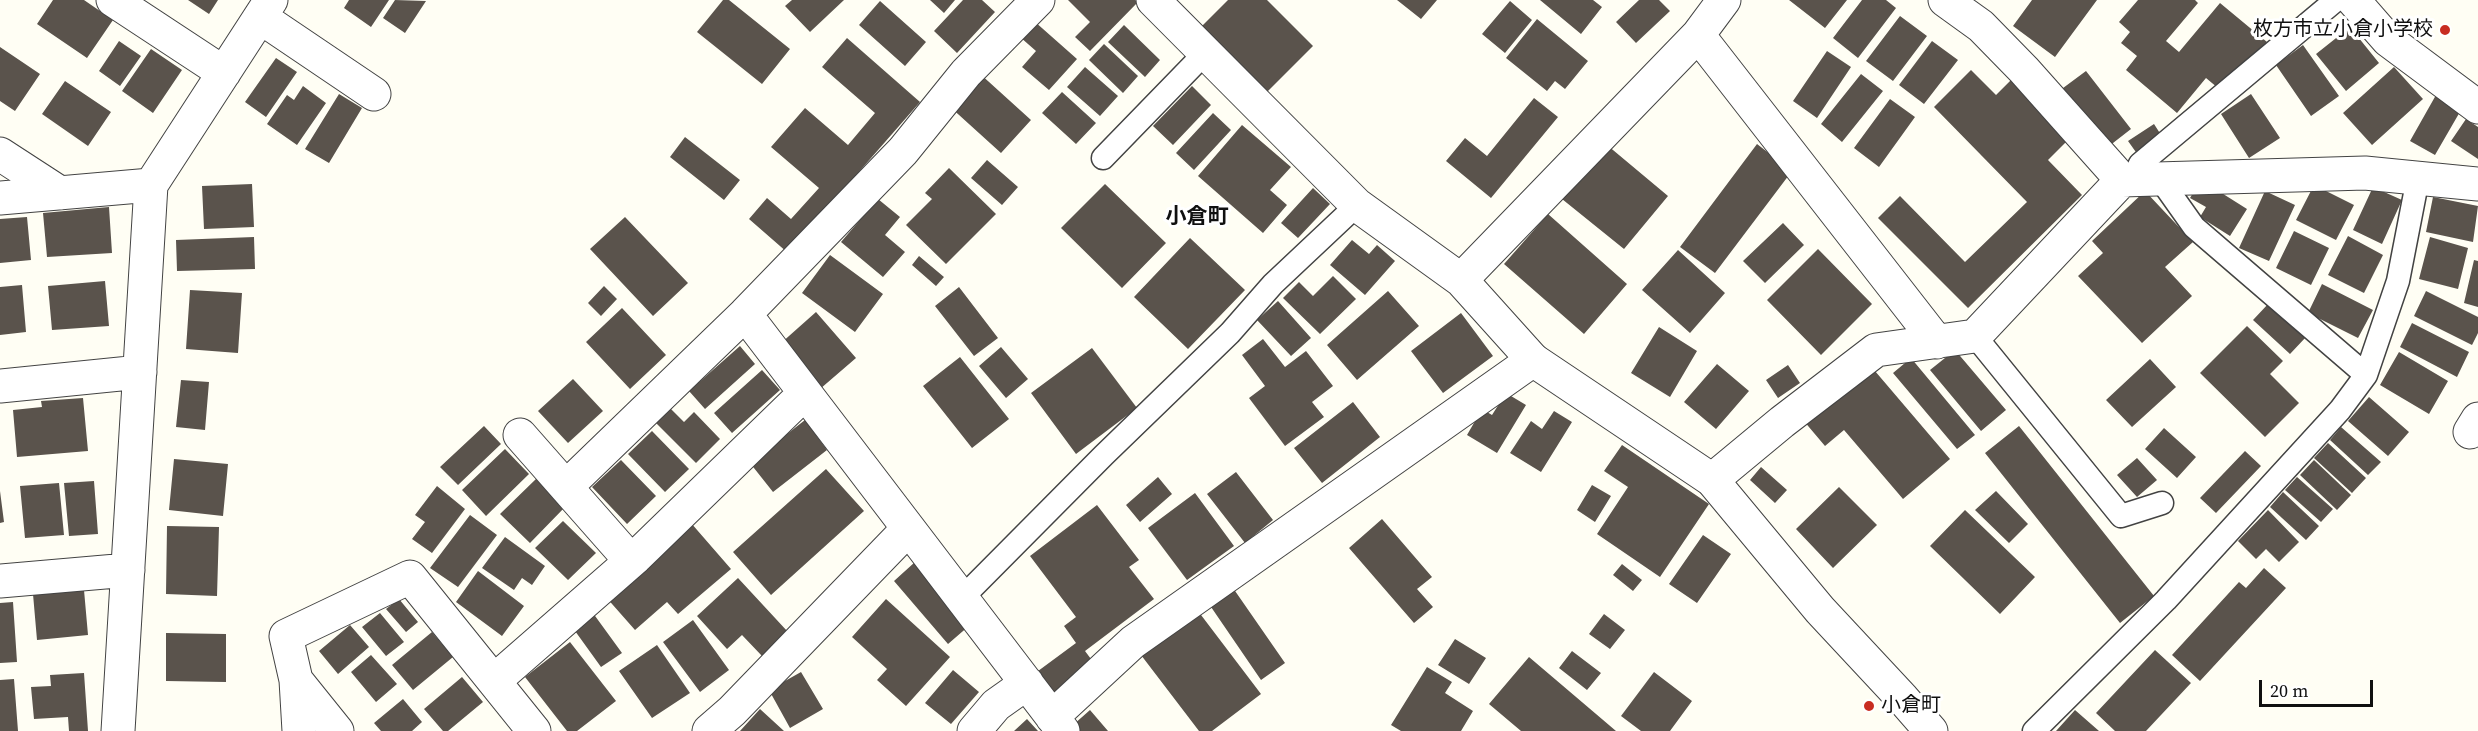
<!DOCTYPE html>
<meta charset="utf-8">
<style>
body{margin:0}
#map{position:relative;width:2478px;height:731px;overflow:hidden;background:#fffef4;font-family:"Source Serif 4",serif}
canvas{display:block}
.scale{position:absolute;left:2259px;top:680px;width:114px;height:27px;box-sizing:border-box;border:3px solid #101010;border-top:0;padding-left:8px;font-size:18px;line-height:21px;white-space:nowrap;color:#101010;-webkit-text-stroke:4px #fff;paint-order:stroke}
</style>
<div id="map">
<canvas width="2478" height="731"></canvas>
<div class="scale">20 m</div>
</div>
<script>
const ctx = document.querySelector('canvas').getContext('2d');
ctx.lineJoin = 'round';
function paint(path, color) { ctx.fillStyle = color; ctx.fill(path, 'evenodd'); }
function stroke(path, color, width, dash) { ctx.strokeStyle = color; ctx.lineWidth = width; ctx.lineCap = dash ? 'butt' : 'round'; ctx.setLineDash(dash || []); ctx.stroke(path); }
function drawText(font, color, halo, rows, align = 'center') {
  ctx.font = font + ' "Source Serif 4","Noto Sans JP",serif'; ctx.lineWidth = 6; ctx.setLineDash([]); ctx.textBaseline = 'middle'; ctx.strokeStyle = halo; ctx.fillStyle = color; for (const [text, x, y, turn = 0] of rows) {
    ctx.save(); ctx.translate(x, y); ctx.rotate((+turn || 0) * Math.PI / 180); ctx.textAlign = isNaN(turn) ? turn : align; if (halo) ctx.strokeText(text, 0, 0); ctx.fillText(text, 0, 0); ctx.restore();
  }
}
const building = new Path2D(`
 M53 0H84L113 20 87 58 37 24Z
 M188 0H218L209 14Z
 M349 0H389L371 27 344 8Z
 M395 0 426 1 405 33 383 18Z
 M723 0H729L790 49 762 84 697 32Z
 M792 0H844L810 32 785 6Z
 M930 0H955L944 13Z
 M963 0H982L995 12 957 53 934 31Z
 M1068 0H1135L1138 2 1090 51 1075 37 1090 22Z
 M1228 0H1267L1313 46 1266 93 1200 28Z
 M1397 0H1437L1421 19Z
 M1540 0H1593L1602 7 1581 34Z
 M1639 0H1659L1670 11 1636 43 1616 22Z
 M1789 0H1847L1825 28Z
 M1862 0H1886L1896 8 1858 58 1833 38Z
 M2032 0H2097L2055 57 2013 26Z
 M2138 0H2195L2198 3 2166 41 2179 52 2220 3 2267 42 2224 93 2206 78 2177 113 2126 70 2137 56 2121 43 2130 32 2119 22Z
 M880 1 926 42 905 66 859 25Z
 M1510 1 1532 20 1505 53 1482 34Z
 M1900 16 1927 36 1893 81 1866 61Z
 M1537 19 1588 61 1565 89 1555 81 1547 91 1506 58Z
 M1034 21 1077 59 1049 90 1022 67 1036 51 1020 37Z
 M1124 25 1160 60 1145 77 1108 42Z
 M2350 27 2379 63 2346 91 2316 54Z
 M847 38 920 102 788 253 749 219 767 198 791 219 819 188 771 147 805 108 848 145 875 113 822 67Z
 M119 41 141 56 120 86 99 71Z
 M1932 41 1958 60 1924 104 1899 85Z
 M1104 44 1138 76 1123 93 1089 60Z
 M2303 45 2339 96 2311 116 2276 65Z
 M0 47 40 74 15 111 0 101Z
 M151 49 182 70 153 113 122 91Z
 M1827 51 1851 67 1817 118 1793 101Z
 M276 58 297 72 266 117 245 102Z
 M1085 67 1118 96 1100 116 1067 87Z
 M2394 67 2423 99 2372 145 2343 113Z
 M1971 70 1996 95 2011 80 2069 139 2048 160 2082 195 1968 308 1878 218 1900 196 1965 262 2027 202 1934 107Z
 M2086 71 2131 129 2104 150 2059 91Z
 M978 72 1031 120 1001 153 948 105Z
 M1861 74 1883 91 1842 142 1821 124Z
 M65 81 111 112 88 146 42 114Z
 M303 86 326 103 297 145 267 124 287 95 294 100Z
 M1192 86 1211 105 1173 145 1153 126Z
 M1062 92 1096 123 1076 144 1042 113Z
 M339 94 362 108 329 163 305 149Z
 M2251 94 2280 138 2249 158 2221 114Z
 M2436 95 2461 110 2435 155 2410 141Z
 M1534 98 1558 117 1491 198 1446 161 1465 138 1487 156Z
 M1890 99 1915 117 1879 167 1854 148Z
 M1213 113 1231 130 1194 170 1176 153Z
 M2466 119 2478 127V159L2451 141Z
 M2154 124 2163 138 2138 155 2128 141Z
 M1242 125 1291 167 1270 190 1287 205 1263 233 1198 176Z
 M685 137 740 180 724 200 670 157Z
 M1757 144 1792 171 1715 273 1680 247Z
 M1607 145 1668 196 1624 249 1562 199Z
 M987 160 1018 187 1002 205 971 178Z
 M949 168 996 214 946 264 906 225 932 199 925 193Z
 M2201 180 2247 209 2230 236 2200 217 2206 207 2190 198Z
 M252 184 254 227 204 229 202 186Z
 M1105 184 1166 243 1122 288 1061 228Z
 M2314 185 2354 205 2336 240 2296 220Z
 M2373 187 2402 200 2382 244 2353 230Z
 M1313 188 1330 204 1298 238 1281 223Z
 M2145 191 2193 242 2165 267 2192 296 2142 343 2078 276 2103 253 2092 241Z
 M2265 191 2295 205 2269 261 2239 248Z
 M2433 197 2478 206 2473 242 2426 232Z
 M878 199 900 217 885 235 905 252 883 277 841 242Z
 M109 207 112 253 47 257 43 213Z
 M1548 214 1627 284 1584 334 1504 264Z
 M27 217 31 260 0 263V219Z
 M625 217 688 283 653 316 590 249Z
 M1783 223 1804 245 1765 283 1743 261Z
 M2294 231 2329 248 2311 285 2276 268Z
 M2348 236 2383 255 2364 293 2328 275Z
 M254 237 255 269 177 271 176 240Z
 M2430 237 2468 248 2458 289 2419 279Z
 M1190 238 1245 290 1188 349 1134 297Z
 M1352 240 1369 254 1377 245 1395 261 1365 295 1330 265Z
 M1818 249 1872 304 1821 355 1767 300Z
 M1678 250 1725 293 1690 333 1642 290Z
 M830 255 883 294 855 332 802 293Z
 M919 256 944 277 936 286 912 265Z
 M2474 260 2478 261V307L2464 303Z
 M1333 276 1356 299 1320 334 1283 298 1299 282 1313 296Z
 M105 281 109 326 52 330 48 286Z
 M2322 284 2373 310 2358 338 2308 313Z
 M22 285 26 332 0 335V287Z
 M604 286 617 299 601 316 588 303Z
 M959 287 998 338 974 356 935 306Z
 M190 290 242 293 238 353 186 349Z
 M1388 291 1419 326 1357 380 1327 345Z
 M2426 291 2478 317V333L2472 345 2414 316Z
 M1278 301 1311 338 1291 356 1257 320Z
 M2269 303 2306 337 2290 354 2253 320Z
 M622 308 666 355 630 389 586 342Z
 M816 312 856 358 820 389 780 344Z
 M1461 313 1493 356 1443 393 1411 351Z
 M2412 323 2469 352 2457 377 2400 347Z
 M2247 326 2283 361 2270 374 2299 403 2265 437 2200 373Z
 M1659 327 1697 351 1670 397 1631 373Z
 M1263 339 1285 367 1306 351 1333 386 1312 402 1324 417 1285 446 1249 398 1265 386 1242 355Z
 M740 346 755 364 705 409 689 391Z
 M1001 347 1028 379 1006 398 979 366Z
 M1092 348 1137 408 1076 454 1031 393Z
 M1955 350 2006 410 1981 431 1930 370Z
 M2399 352 2448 381 2429 414 2380 385Z
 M960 357 1009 419 972 448 923 386Z
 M1911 358 1975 435 1957 449 1893 373Z
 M2150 359 2176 387 2132 427 2106 400Z
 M1717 364 1749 391 1716 429 1684 402Z
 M1869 364 1950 459 1903 499 1844 430 1825 446 1803 420Z
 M1788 365 1800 383 1778 398 1766 380Z
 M762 370 780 390 732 433 714 413Z
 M573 379 603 411 568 443 538 411Z
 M181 380 209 382 205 430 176 427Z
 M1506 393 1526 405 1497 453 1467 435 1482 409 1492 415Z
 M2369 397 2409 432 2388 456 2348 421Z
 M83 398 88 451 17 457 13 410 42 407 41 401Z
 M1353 402 1380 437 1322 483 1294 448Z
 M670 408 684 422 694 412 720 439 696 463 655 422Z
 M1554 411 1572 422 1541 472 1510 453 1531 421 1542 429Z
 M805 420 827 450 773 492 750 463Z
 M484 426 501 444 458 485 440 467Z
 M2019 426 2154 596 2120 623 1985 453Z
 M2341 427 2381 462 2368 475 2330 440Z
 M2164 428 2196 457 2177 478 2145 449Z
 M652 431 689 469 665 492 628 454Z
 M2328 443 2366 478 2352 493 2314 458Z
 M1622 445 1709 504 1660 577 1597 534 1628 487 1604 471Z
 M505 449 529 474 486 516 462 490Z
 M2245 451 2261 466 2216 513 2200 498Z
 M2137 458 2157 480 2137 497 2117 475Z
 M174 459 228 464 223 516 169 510Z
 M621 460 656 496 627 524 592 487Z
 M2314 460 2351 495 2337 510 2300 475Z
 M1761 467 1787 490 1775 503 1750 480Z
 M826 469 864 511 771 595 733 552Z
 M1236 472 1273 520 1245 543 1207 494Z
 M1158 477 1172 494 1140 522 1126 505Z
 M2297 477 2333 509 2321 522 2285 490Z
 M537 478 565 507 530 543 500 514Z
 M94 481 98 534 69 536 64 483Z
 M59 483 64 535 25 538 20 486Z
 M1592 485 1611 496 1595 522 1577 510Z
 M437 486 465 509 432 553 412 539 425 522 415 515Z
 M1839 487 1877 525 1833 568 1796 529Z
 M0 491 4 522 0 523Z
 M1996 491 2028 524 2009 543 1975 510Z
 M2283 492 2319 526 2306 540 2270 507Z
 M1195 493 1234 546 1187 580 1148 528Z
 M1097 505 1139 560 1129 567 1154 599 1085 651 1094 663 1051 696 1034 674 1076 643 1064 626 1076 617 1030 556Z
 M1965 510 2035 577 2000 614 1930 546Z
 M2268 510 2299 542 2279 562 2266 549 2256 559 2238 541Z
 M470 515 497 535 458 587 430 568Z
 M1382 519 1432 577 1417 589 1433 607 1414 623 1349 548Z
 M563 521 596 553 568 580 535 548Z
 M691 523 731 569 678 614 667 602 635 630 605 596Z
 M167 526 219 527 217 596 166 594Z
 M1703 535 1731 554 1697 603 1669 584Z
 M505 537 545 566 532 585 522 578 514 590 482 568Z
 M915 562 970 625 948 644 894 581Z
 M1622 564 1642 580 1633 591 1613 575Z
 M2264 568 2286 588 2200 681 2172 655 2239 582 2246 588Z
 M478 571 524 606 502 636 456 602Z
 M738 578 788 632 762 656 742 635 727 649 697 616Z
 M1233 588 1285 663 1261 680 1209 604Z
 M84 590 88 635 37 640 33 594Z
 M399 599 418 622 406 632 386 609Z
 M886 599 950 657 906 706 877 680 887 669 852 637Z
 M13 602 17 662 0 663V603Z
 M590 609 622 653 601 667 570 624Z
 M1198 611 1261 694 1212 731H1199L1141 655Z
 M380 613 404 642 386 656 362 627Z
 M1604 614 1625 630 1610 649 1589 634Z
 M693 620 729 670 700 692 663 642Z
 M350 625 369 647 338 674 319 651Z
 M432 632 453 657 413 690 392 665Z
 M166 633 226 634V682L166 681Z
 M1455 639 1486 658 1469 684 1438 665Z
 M570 642 616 701 577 731H567L525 677Z
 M657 645 690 693 652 718 619 671Z
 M2155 650 2191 683 2146 731H2115L2096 713Z
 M1572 651 1601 673 1587 690 1559 668Z
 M371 655 397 684 376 702 351 672Z
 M1529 657 1616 731H1521L1489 704Z
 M1427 667 1452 682 1445 693 1473 711 1461 731H1401L1391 725Z
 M953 670 979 692 951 724 925 703Z
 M801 672 823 709 790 728 769 690Z
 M1654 672 1692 701 1670 731H1641L1621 716Z
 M84 673 88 731H69L68 717 34 719 31 687 51 686 50 675Z
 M462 677 483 702 448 731H443L424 709Z
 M14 679 18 731H0V680Z
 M403 699 422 722 412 731H381L374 723Z
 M760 709 784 731H740Z
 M1090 710 1108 731H1078L1073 725Z
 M2075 710 2099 731H2056Z
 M1027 719 1038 731H1014Z`);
const service = new Path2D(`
 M1103 158 1205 53
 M2133 179 2140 164 2336 0
 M2160 179 2194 227 2366 375
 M1975 336 2121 516 2162 503
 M961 599 1104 455 1230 333 1273 284 1357 205
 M2034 731 2166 600 2340 410 2366 375 2398 281 2418 178`);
const minor = new Path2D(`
 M113 0 224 73
 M1945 0 1981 26 2024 70 2122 180
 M2353 0 2388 40 2478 107
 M260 17 374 94
 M1698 35 1937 342
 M0 154 60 193
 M0 198 151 185
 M1461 280 1698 35 1724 0
 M745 314 1063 731
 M0 386 140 372
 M2470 432 2478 419
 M520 435 631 561
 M1712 480 1782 422 1876 350 1975 336 2122 180 2365 173 2478 184
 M566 487 745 314 903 151 966 73 1038 0
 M0 581 128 570
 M296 680 337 731
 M494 681 636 557 805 393
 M1052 717 1133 642 1533 360 1461 280 1357 205 1153 0
 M118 731 151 185 271 0
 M299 731 296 680 286 636 410 577 534 731
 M709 731 732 711 908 529
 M974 731 996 705 1027 683`);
const tertiary = new Path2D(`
 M1533 360 1712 480 1820 610 1903 699 1931 731`);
const markers = [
 [2445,30,6,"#c82d21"],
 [1869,706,6,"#c82d21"]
];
const poiNames = [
 ["枚方市立小倉小学校",2433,30],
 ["小倉町",1881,706,"left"]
];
const neighbourhoodNames = [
 ["小倉町",1197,218]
];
paint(building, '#5a534c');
stroke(service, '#434343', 25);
stroke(minor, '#434343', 35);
stroke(tertiary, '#434343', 35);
stroke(service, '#fff', 22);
stroke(minor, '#fff', 33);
stroke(tertiary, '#fff', 33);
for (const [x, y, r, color] of markers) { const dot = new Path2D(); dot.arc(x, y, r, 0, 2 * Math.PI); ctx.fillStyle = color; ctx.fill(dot); stroke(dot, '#fff', 2); }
drawText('20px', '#101010', '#fff', poiNames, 'right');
drawText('bold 21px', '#101010', '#fff', neighbourhoodNames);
</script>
